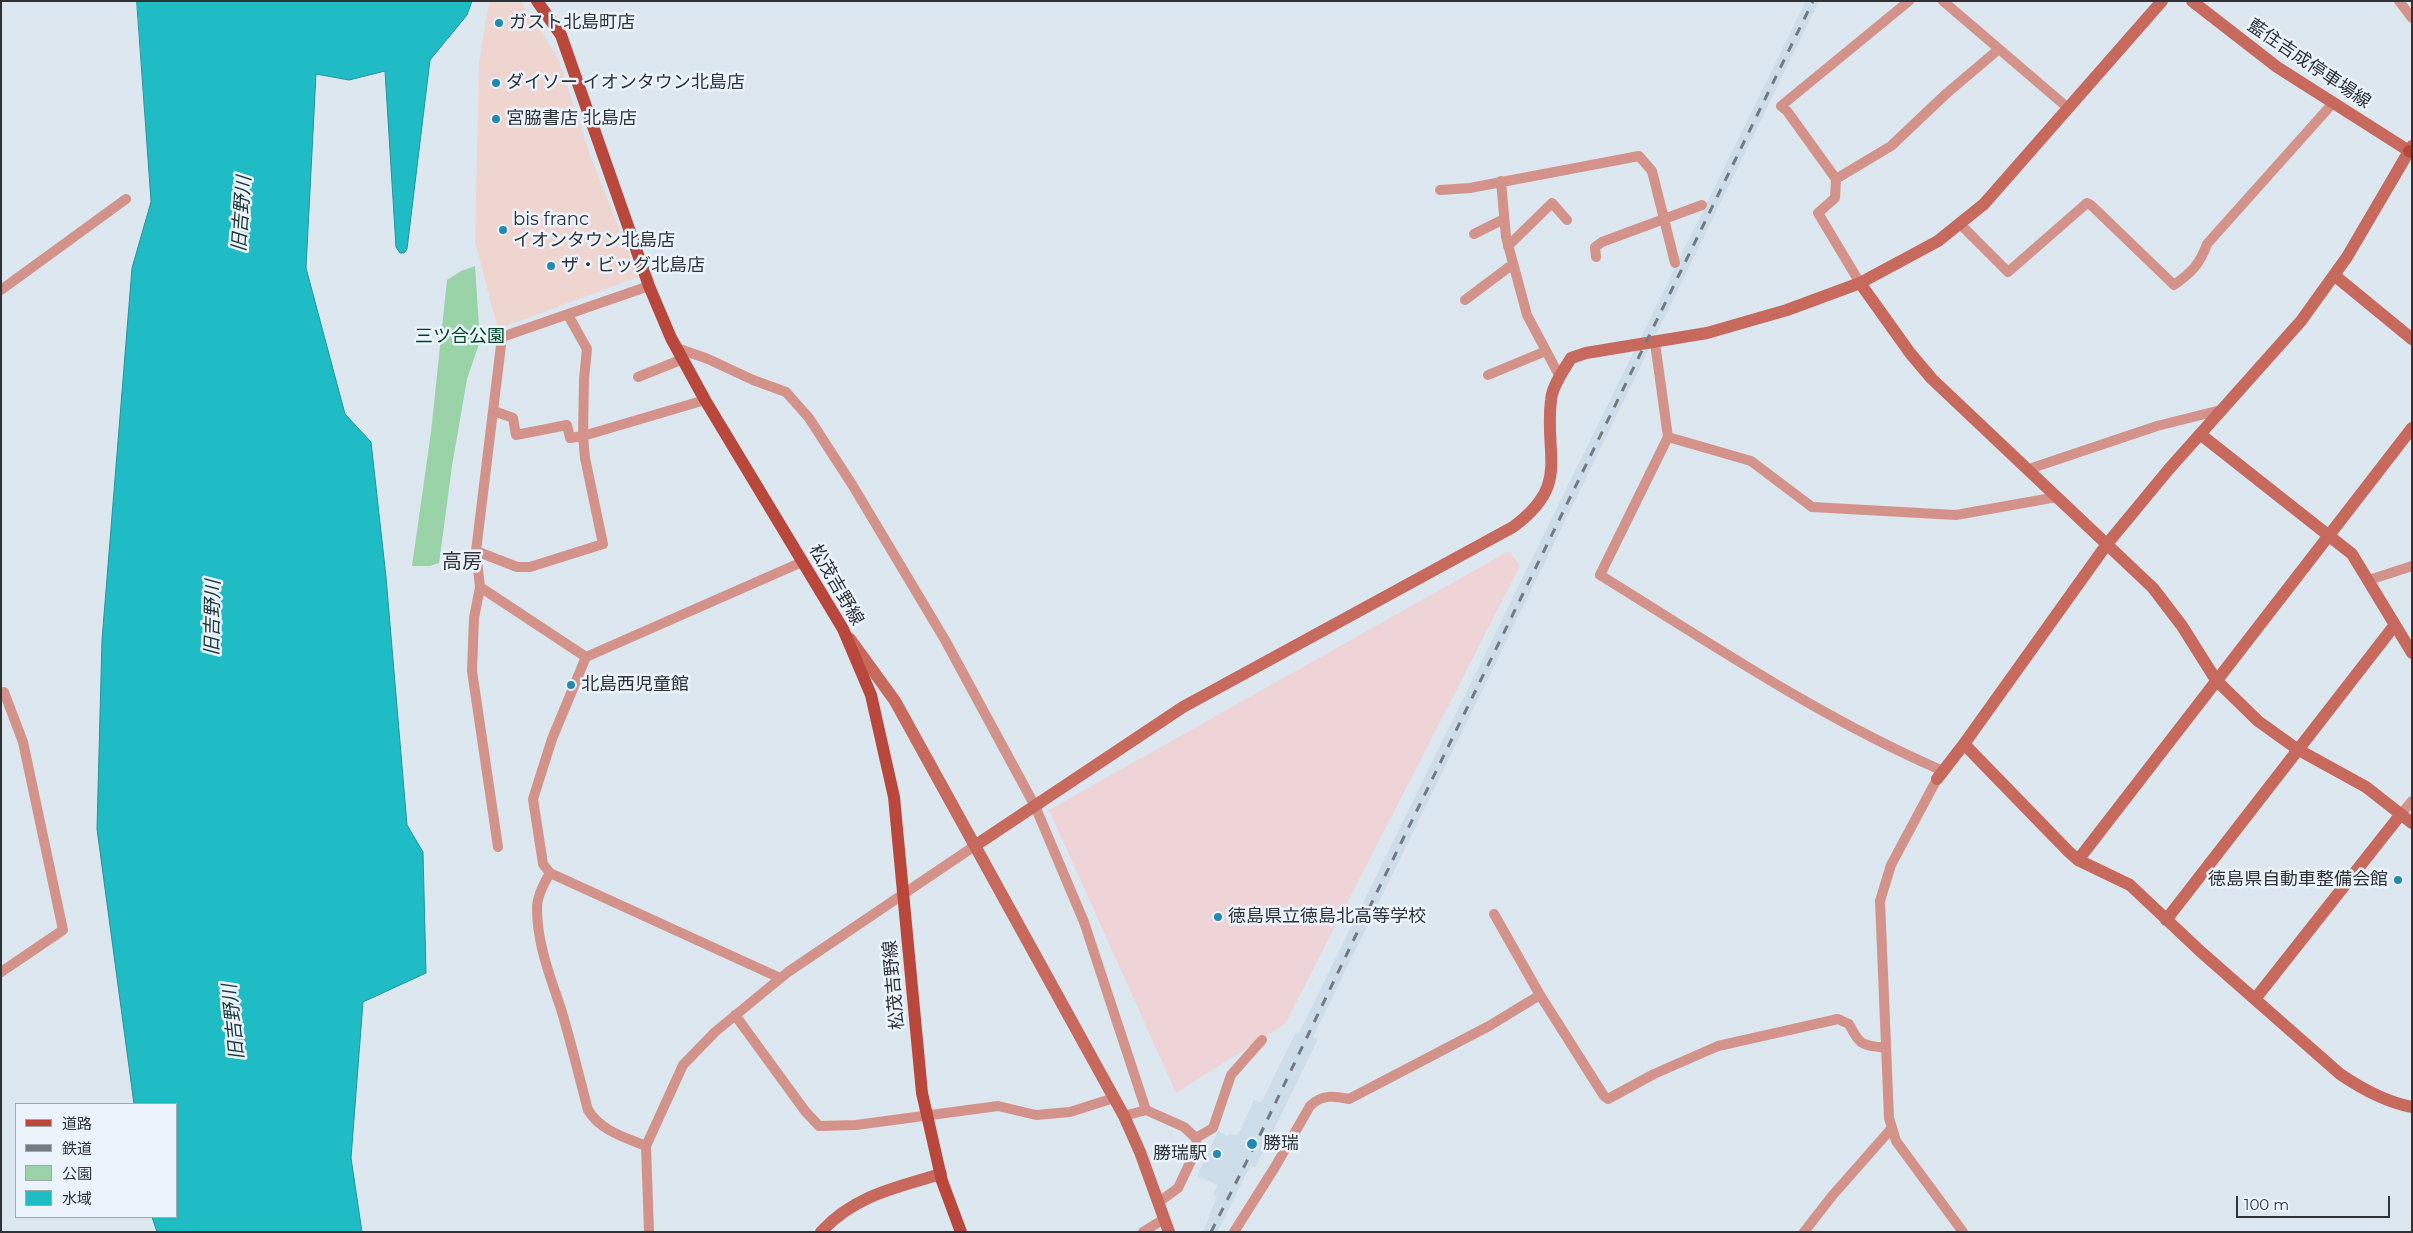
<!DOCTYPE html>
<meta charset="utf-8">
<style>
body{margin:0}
#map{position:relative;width:2413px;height:1233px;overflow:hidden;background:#dde7ef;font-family:Montserrat,"Noto Sans JP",sans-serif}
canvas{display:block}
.frame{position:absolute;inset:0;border:2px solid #303336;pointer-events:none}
.legend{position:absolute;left:15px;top:1103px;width:162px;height:115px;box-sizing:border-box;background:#ebf4fc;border:1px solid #a0a7ad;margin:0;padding:6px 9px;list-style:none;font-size:15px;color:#303336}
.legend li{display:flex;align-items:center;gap:10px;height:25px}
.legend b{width:25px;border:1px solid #a0a7ad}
.scale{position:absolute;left:2236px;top:1196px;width:154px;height:22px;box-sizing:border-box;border:2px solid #303336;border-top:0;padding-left:6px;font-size:15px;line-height:18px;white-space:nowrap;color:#303336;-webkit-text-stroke:4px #ebf4fc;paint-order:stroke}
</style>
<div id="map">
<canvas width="2413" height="1233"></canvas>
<div class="frame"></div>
<ul class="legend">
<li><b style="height:6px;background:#ba473b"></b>道路</li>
<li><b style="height:6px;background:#757a7f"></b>鉄道</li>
<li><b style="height:14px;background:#99d3a7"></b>公園</li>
<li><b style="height:14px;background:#1fbcc6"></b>水域</li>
</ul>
<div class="scale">100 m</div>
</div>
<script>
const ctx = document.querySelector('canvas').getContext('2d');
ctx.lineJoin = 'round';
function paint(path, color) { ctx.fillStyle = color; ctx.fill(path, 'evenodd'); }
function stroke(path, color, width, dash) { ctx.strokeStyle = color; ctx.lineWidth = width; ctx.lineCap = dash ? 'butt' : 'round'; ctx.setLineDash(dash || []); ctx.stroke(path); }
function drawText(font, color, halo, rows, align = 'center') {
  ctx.font = font + ' Montserrat,"Noto Sans JP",sans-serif'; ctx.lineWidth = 5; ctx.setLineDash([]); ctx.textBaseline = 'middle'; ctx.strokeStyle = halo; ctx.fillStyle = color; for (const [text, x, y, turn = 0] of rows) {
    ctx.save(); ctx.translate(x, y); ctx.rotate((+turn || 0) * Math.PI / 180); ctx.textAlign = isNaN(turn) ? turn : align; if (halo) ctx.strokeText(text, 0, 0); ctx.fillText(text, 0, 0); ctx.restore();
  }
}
const commercial = new Path2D(`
 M489 1H520L529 13 558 58 590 155 638 277 498 329 475 242 479 63Z`);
const built = new Path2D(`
 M1806 1H1819L1313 1037 1318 1039 1255 1168 1250 1166 1217 1232H1203L1217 1197 1213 1194 1218 1185 1197 1176 1218 1131 1228 1136 1229 1134 1238 1135 1254 1100 1261 1103 1296 1032 1299 1033Z`);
const education = new Path2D(`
 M1509 551 1520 566 1285 1024 1176 1093 1049 810Z`);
const green = new Path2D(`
 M475 266 480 341 467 379 452 466 439 563 430 566H412L431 432 447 280 461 271Z`);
const water = new Path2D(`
 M137 1H472L467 15 430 60 407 249 404 253H400L396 247 385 71 349 80 316 74 306 268 345 414 371 442 386 577 407 825 423 852 426 973 363 1002 351 1158 362 1232H157L152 1217H176V1104H134L97 829 102 640 132 268 151 202Z`);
const street = new Path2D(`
 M1943 1 2068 108
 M2399 1 2412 18
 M1836 179 1891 146 1947 93 1999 49
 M1501 181 1506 237 1527 315 1560 377
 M1440 190 1470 188 1639 156 1652 171 1675 263
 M1961 225 2008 272 2087 203 2091 205 2174 285C2191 273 2200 264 2207 244L2333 103
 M1474 234 1504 219
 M1508 246 1552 203 1567 220
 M1596 257 1595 247 1602 242 1702 205
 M1860 283 1818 213 1835 198 1836 179 1787 111 1781 106 1909 1
 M1 290 126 199
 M1465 300 1513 264
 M1655 343 1668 437 1600 575C1712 644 1822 719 1943 771
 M677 348 708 359 753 380 786 392 809 418 853 486 945 640 1035 806 1084 922 1146 1110
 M1488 375 1546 351
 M638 377 683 359
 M494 411 513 418 516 435 567 425 570 438 583 436 584 379 587 349 568 315
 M1668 437 1751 461 1812 507 1956 515 2057 497
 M2029 469 2157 426 2221 410
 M476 551 517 567H530L603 544 585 458 583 436 705 400
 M2369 580 2412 566
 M480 587 586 657
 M1937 779 1891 865 1880 901 1889 1118 1896 1141 1963 1232
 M2401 814 2412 801
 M498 847 472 671 474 618 480 587 476 551 502 337 649 286
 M550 873C544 883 537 896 537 908 537 944 550 976 561 1009 571 1042 579 1076 588 1110 601 1131 624 1137 646 1146
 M1494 914 1540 995 1604 1096 1608 1099 1654 1074 1718 1046 1838 1019 1849 1024C1860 1046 1862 1045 1886 1048
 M1 972 63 930 23 742 4 692
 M780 978 550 873 543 864 533 799 552 739 586 657 802 562
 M735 1015 805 1111 819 1126 856 1125 998 1106 1036 1115 1070 1112 1114 1098
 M1124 1116 1146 1110 1184 1127 1196 1138
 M1159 1202 1178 1188 1197 1148 1196 1138 1213 1128 1231 1075 1262 1040
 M649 1232 646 1146 683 1065 715 1032 788 972 976 845
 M1143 1232 1164 1219
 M1234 1232 1275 1167 1310 1106C1322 1094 1334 1096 1349 1099L1489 1026 1540 995
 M1804 1232 1832 1196 1891 1129`);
const secondary = new Path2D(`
 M2192 1 2277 67 2409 151
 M2334 275 2412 339
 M1860 283 1910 353 1932 379 2153 588 2182 626 2216 680 2258 721 2297 749 2366 787 2412 823
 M2200 434 2352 554 2412 653
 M850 639 895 701 1124 1116 1140 1152 1169 1232
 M1964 744 2068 851 2078 860 2130 885 2200 951 2340 1074C2362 1089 2385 1102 2412 1107
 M1937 779 1964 744 2107 544 2169 469 2301 321 2347 257 2412 146
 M976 845 1183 707 1513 527C1571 484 1544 458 1551 400 1552 386 1564 370 1571 358L1586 353 1707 333 1787 310 1860 283 1938 241 1984 204 2162 1
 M2078 860 2412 428
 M2166 920 2394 626
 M2255 999 2401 814
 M821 1232C853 1196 897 1187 941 1174`);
const primary = new Path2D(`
 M537 1 561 35 649 286 671 338 705 400 843 629 871 695 894 797 922 1093 942 1181 961 1232
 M2409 151 2412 152`);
const rail = new Path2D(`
 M1211 1232 1260 1135 1355 937 1813 1`);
const markers = [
 [499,23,5,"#2289b2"],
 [496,83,5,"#2289b2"],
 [496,119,5,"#2289b2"],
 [503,230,5,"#2289b2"],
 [551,266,5,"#2289b2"],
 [571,685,5,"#2289b2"],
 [2398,880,5,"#2289b2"],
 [1218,917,5,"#2289b2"],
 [1252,1144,6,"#2289b2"],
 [1217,1154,5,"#2289b2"]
];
const poiNames = [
 ["ガスト北島町店",509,23],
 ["ダイソー イオンタウン北島店",506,83],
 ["宮脇書店 北島店",506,119],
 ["bis franc",513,220],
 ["イオンタウン北島店",513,241],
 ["ザ・ビッグ北島店",561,266],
 ["北島西児童館",581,685],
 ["徳島県自動車整備会館",2388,880,"right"],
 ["徳島県立徳島北高等学校",1228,917],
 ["勝瑞",1263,1144],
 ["勝瑞駅",1207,1154,"right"]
];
const streetNames = [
 ["藍住吉成停車場線",2309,64,34],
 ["松茂吉野線",836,585,60],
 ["松茂吉野線",894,985,-95]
];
const parkNames = [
 ["三ツ合公園",460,337]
];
const waterNames = [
 ["旧吉野川",242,214,-86],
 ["旧吉野川",213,618,-89],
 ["旧吉野川",234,1022,-96]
];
const quarterNames = [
 ["高房",462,562]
];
paint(commercial, '#efd5d0');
paint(built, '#cdddea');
paint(education, '#efd4d7');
paint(green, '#99d3a7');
paint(water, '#1fbcc6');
stroke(water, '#24939b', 1);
stroke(street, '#d4938a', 10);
stroke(secondary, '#c7695d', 12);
stroke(primary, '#ba473b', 12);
stroke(rail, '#757a7f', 3, [9, 9]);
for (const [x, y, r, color] of markers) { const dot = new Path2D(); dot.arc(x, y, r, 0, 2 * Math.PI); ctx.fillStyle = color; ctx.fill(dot); stroke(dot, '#ebf4fc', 2); }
drawText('18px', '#303336', '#ebf4fc', poiNames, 'left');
drawText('18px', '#303336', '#ebf4fc', streetNames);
drawText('18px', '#00431e', '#ebf4fc', parkNames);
drawText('italic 19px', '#21383a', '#ebf4fc', waterNames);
drawText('20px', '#303336', '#ebf4fc', quarterNames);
</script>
